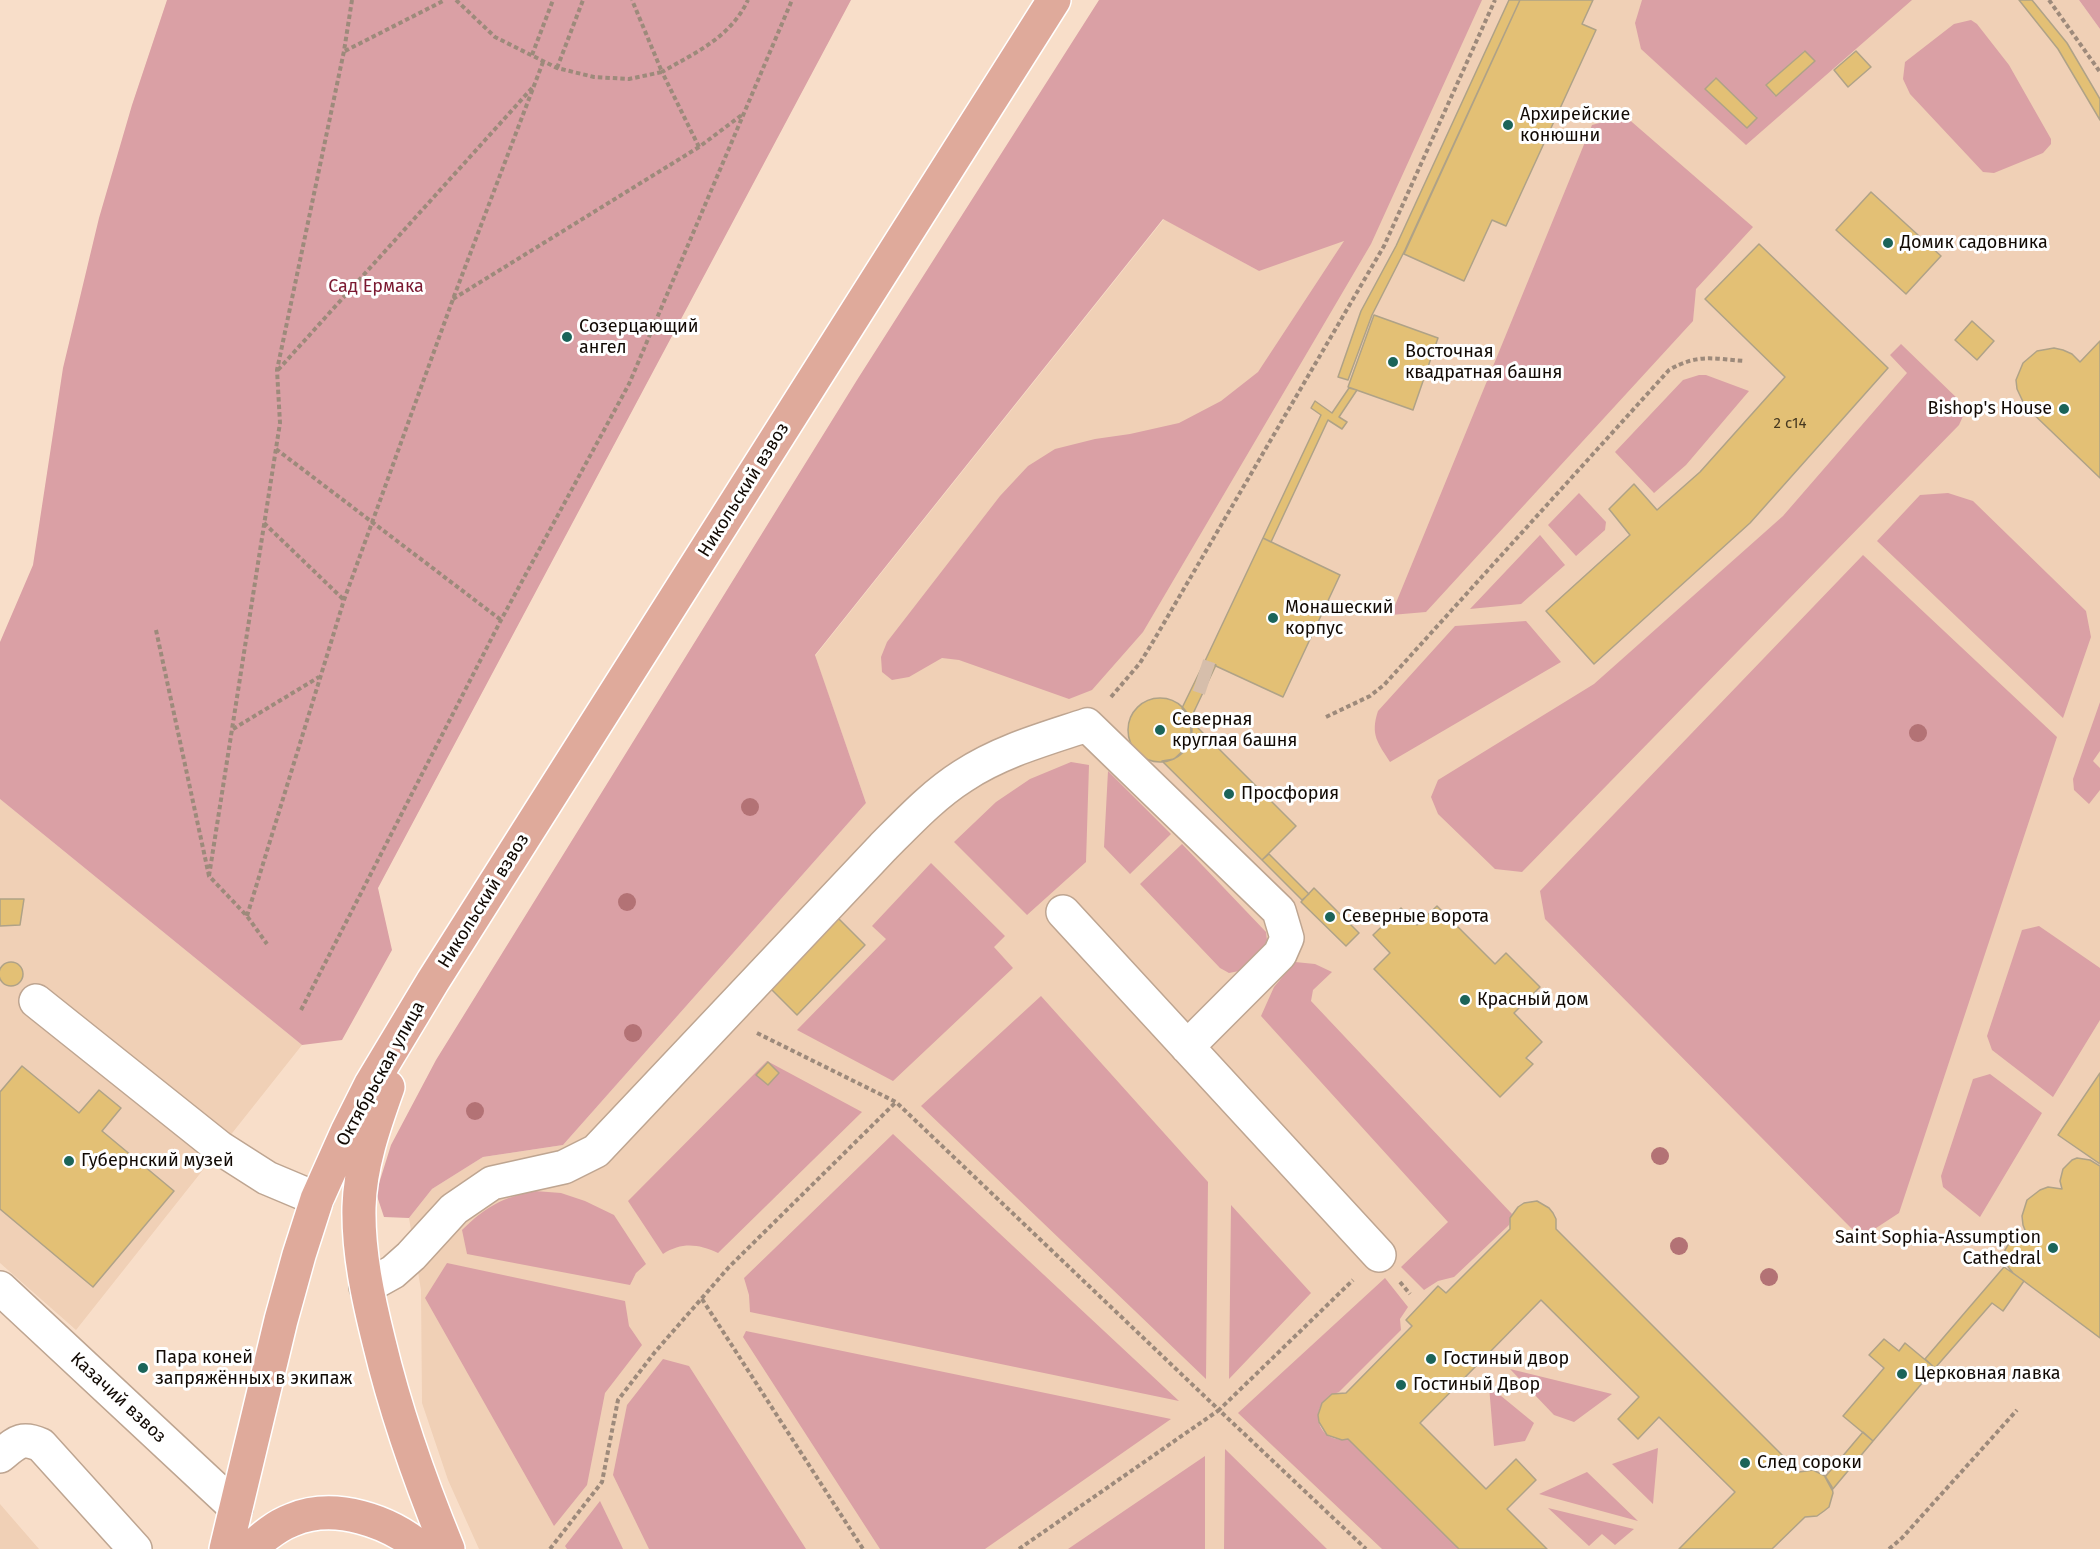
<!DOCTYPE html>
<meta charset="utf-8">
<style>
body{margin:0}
canvas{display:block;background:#f8dec9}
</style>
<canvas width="2100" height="1549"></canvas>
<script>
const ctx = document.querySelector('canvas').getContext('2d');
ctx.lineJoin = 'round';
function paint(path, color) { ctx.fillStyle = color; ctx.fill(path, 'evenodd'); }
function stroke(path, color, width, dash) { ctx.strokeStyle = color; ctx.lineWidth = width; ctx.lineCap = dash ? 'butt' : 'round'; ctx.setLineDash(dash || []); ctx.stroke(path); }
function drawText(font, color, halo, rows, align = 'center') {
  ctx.font = font + ' "Fira Sans",sans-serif'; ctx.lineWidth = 6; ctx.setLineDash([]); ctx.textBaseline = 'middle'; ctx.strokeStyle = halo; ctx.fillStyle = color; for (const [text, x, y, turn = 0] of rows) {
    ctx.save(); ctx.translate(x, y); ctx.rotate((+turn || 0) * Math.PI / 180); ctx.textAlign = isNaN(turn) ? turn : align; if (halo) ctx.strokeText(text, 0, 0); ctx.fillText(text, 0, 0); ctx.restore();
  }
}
const built = new Path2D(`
 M1462 0H2079L2100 29V1549H479L448 1480 422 1403 421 1290 409 1218 432 1189 483 1157 563 1145 866 803 815 656 1164 219 1259 271Z
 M0 799 302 1045 76 1330 0 1263Z
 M0 1504 39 1549H0Z`);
const green = new Path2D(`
 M167 0H851L378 888 392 950 342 1040 302 1045 0 799V642L33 565 63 368 99 218 132 105Z
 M1099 0H1482L1371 244 1143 632 1092 690 1069 699 959 660 942 658 909 677 892 680 882 672 881 657 887 642 1000 496 1028 466 1055 449 1095 439 1130 434 1179 423 1221 401 1258 372 1344 241 1259 271 1163 219 815 655 866 803 563 1145 483 1157 432 1189 409 1218 384 1217 376 1193 391 1145 436 1060 857 380Z
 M1642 0H1912L1746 145 1641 49 1635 23ZM1804 51 1814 62 1775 96 1766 85ZM1715 78 1757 117 1747 128 1705 89Z
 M2079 0H2100V29Z
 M1971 20 1977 24 2009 65 2051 139V144L2043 153 1994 173 1983 172 1910 94 1903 79 1905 62 1954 24Z
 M1625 116 1753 227 1696 289 1693 321 1426 612 1391 615 1592 125Z
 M1901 344 1961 402 1964 414 1959 425 1522 872 1495 869 1438 814 1431 797 1438 780 1594 684 1783 516 1907 373 1890 355Z
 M1699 375H1706L1749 391 1686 465 1654 493 1615 452 1683 380Z
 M1579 493 1606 522 1605 530 1576 556 1548 525Z
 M1948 493 1973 501 2086 611 2091 637 2063 718 1877 541 1920 495Z
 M1540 535 1565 565 1521 604 1470 609Z
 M1863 555 2057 737 1899 1213 1870 1232 1852 1229 1545 919 1540 891Z
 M1526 621 1561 662 1390 762C1378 743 1370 735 1378 711L1455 626Z
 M2100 702V751L2093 761 2100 768V790L2089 804 2074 790 2073 779Z
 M1071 762 1089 765 1086 862 1027 915 954 842 996 802 1030 779Z
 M1108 771 1171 834 1130 874 1104 847Z
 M1182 844 1266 932 1267 940 1263 949 1239 971 1229 973 1220 968 1140 884Z
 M931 863 1005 936 994 947 1013 968 893 1081 797 1030 886 939 872 926Z
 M2039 926 2100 968V1020L2053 1097 1992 1050 1987 1036 2022 930Z
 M1295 962 1315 964 1332 972 1313 990 1311 1001 1512 1214 1509 1225 1454 1277 1438 1281 1424 1290 1401 1267 1448 1222 1261 1016 1274 987Z
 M1041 996 1208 1182 1206 1379 921 1106Z
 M767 1061 862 1112 718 1253C698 1244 682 1242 663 1254L628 1201ZM767 1062 779 1073 768 1085 756 1075Z
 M1990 1074 2042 1113 1980 1217 1943 1187 1941 1176 1973 1079Z
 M893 1134 1179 1401 750 1312 749 1295 744 1278Z
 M535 1191 561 1193 585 1201 614 1215 646 1264 636 1273 630 1285 467 1254 462 1230C487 1206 501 1198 535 1191Z
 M1231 1205 1311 1293 1229 1379Z
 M447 1263 625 1301 629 1326 642 1345 605 1393 587 1485 554 1526 425 1298Z
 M1385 1278 1408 1307 1400 1319 1401 1330 1339 1392C1306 1401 1315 1445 1348 1439L1459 1549H1382L1238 1413Z
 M746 1331 1171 1419 985 1549H880L743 1337Z
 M663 1359 689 1366 806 1549H649L613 1475 627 1405Z
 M1510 1369 1612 1394 1574 1422 1554 1415Z
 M1489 1386 1534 1423 1525 1441 1494 1446Z
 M1658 1448 1653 1504 1612 1464Z
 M1225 1449 1327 1549H1224Z
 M1205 1456V1549H1068Z
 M1587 1472 1638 1521 1539 1494Z
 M600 1501 623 1549H567L565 1546Z
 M1548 1508 1634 1529 1615 1545 1602 1534 1589 1546Z`);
const building = new Path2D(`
 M1509 0H1520L1405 250 1372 315 1348 380 1338 377 1361 311 1396 246Z
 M1520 0H1593L1582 24 1596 30 1506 226 1492 220 1464 281 1404 254Z
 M2019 0H2032L2067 43 2100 99V120L2058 49Z
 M1805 51 1815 61 1776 96 1766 85Z
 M1856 51 1871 67 1848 87 1834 70Z
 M1716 78 1757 118 1747 128 1705 89Z
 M1871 192 1941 256 1906 294 1836 230Z
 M1759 244 1888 368 1750 523 1594 664 1546 611 1630 535 1609 509 1634 484 1657 510 1700 472 1785 377 1705 299Z
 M1374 315 1438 338 1413 410 1348 387Z
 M1972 321 1994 341 1977 360 1955 340Z
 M2100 341V478L2025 406 2017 389 2016 380 2023 363 2037 351 2054 348 2063 350 2072 354 2080 362Z
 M1349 388 1357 390 1339 417 1347 422 1342 429 1328 420 1271 542 1263 538 1321 415 1311 408 1315 401 1332 413Z
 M1263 538 1340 575 1283 697 1205 661Z
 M1205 661 1216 665 1190 720 1182 708Z
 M1128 730a32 32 0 1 1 64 0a32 32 0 1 1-64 0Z
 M1190 720 1296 826 1262 860 1162 761 1174 759 1186 748 1191 732Z
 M1269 854 1309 894 1302 900 1262 860Z
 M1314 888 1359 933 1346 946 1301 902Z
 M0 899H24L20 925 0 926Z
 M1437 906 1495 964 1506 953 1540 987 1514 1013 1542 1042 1526 1058 1533 1064 1500 1097 1374 969 1390 953 1373 935 1401 908 1417 925Z
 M834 914 865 945 797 1015 766 984Z
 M-1 974a12 12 0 1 1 24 0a12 12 0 1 1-24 0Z
 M768 1062 779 1073 768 1085 756 1075Z
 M22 1066 79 1113 99 1090 121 1108 102 1131 174 1191 93 1287 0 1209V1092Z
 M2100 1073V1164L2058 1135Z
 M2077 1158 2090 1160 2100 1166V1338L2013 1273 2005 1263V1250L2011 1240 2016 1236 2027 1235 2023 1225 2022 1216 2027 1200 2040 1190 2048 1187 2062 1189 2060 1181 2063 1169 2072 1160Z
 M1537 1201 1549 1208 1553 1213 1556 1219V1229L1799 1472 1813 1470 1825 1476 1832 1487 1833 1493 1829 1507 1824 1511 1817 1516 1805 1517 1772 1549H1679L1735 1492 1659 1417 1638 1439 1618 1419 1639 1397 1541 1300 1420 1423 1486 1489 1516 1459 1536 1480 1507 1509 1547 1549H1459L1348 1439 1342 1440 1327 1435 1319 1422 1318 1415 1322 1403 1332 1394 1346 1393 1412 1326 1406 1320 1438 1286 1446 1293 1510 1229V1218L1518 1207 1524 1203Z
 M2004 1267 2024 1281 2003 1311 1992 1303 1935 1368 1925 1359Z
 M1884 1339 1899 1351 1905 1343 1935 1368 1873 1441 1843 1416 1884 1368 1869 1355Z
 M1863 1432 1873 1441 1832 1490 1825 1477Z`);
const minorTunnel = new Path2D(`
 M1198 675 1210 679`);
const path = new Path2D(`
 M456 0 495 37 557 68 594 77 629 79 662 72 632 0
 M2049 0 2100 72
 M345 51 445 0
 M532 55 553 0
 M557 68 583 0
 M699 147 662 72C696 52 730 38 748 0
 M453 299 699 147 743 114
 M278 370 532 88
 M276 449 501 620
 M264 523 344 600
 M156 630 209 876 247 916 267 944
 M1111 697 1140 663 1154 640 1384 246 1495 0
 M1326 717 1370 696 1384 685 1669 370C1698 353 1714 359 1745 361
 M233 729 319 677
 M209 876 280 423 277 370 344 51 352 0
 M247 916 344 600 453 299 543 62
 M301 1010 501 620 629 384 792 0
 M757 1033 896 1102 1219 1410 1353 1280
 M1400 1282 1410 1294
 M702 1299 863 1549
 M550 1549 602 1482 618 1400 655 1352 729 1267 896 1102
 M1019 1549 1219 1410 1366 1549
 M1889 1549 1902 1538 2017 1410`);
const minor = new Path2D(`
 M1063 912 1379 1255
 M36 1001 220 1148 267 1178 317 1199
 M366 1287 393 1272 411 1256 454 1209 492 1183 564 1167 596 1151 883 847C908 822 933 795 963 776 1001 751 1045 739 1087 725L1279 911 1287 938 1280 954 1187 1047
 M0 1288 236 1508
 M0 1456C16 1443 21 1436 41 1445L135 1549`);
const major = new Path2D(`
 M388 1087C374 1126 360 1166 359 1207 358 1252 368 1298 379 1342 396 1413 420 1481 448 1549
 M226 1549 281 1320 299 1255 317 1199 347 1132 371 1084 433 981 1054 0
 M250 1549C263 1537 276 1526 292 1520 335 1502 389 1521 422 1549`);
const trees = [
 [1918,733],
 [750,807],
 [627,902],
 [633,1033],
 [475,1111],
 [1660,1156],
 [1679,1246],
 [1769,1277]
];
const markers = [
 [1508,125,6,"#1b6459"],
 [1888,243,6,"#1b6459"],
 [567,337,6,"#1b6459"],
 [1393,362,6,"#1b6459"],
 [2064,409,6,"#1b6459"],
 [1273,618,6,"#1b6459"],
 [1160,730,6,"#1b6459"],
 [1229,794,6,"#1b6459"],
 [1330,917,6,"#1b6459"],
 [1465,1000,6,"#1b6459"],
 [69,1161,6,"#1b6459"],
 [2053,1248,6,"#1b6459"],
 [1431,1359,6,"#1b6459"],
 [143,1368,6,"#1b6459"],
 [1902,1374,6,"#1b6459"],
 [1401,1385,6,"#1b6459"],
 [1745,1463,6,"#1b6459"]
];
const numberNames = [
 ["2 с14",1790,424]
];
const poiNames = [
 ["Архирейские",1520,115],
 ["конюшни",1520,136],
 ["Домик садовника",1900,243],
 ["Созерцающий",579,327],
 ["ангел",579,348],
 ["Восточная",1405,352],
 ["квадратная башня",1405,373],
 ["Bishop's House",2052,409,"right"],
 ["Монашеский",1285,608],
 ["корпус",1285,629],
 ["Северная",1172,720],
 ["круглая башня",1172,741],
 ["Просфория",1241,794],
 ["Северные ворота",1342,917],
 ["Красный дом",1477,1000],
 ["Губернский музей",81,1161],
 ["Saint Sophia-Assumption",2041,1238,"right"],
 ["Cathedral",2041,1259,"right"],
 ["Пара коней",155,1358],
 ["запряжённых в экипаж",155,1379],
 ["Гостиный двор",1443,1359],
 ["Церковная лавка",1914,1374],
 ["Гостиный Двор",1413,1385],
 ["След сороки",1757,1463]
];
const parkNames = [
 ["Сад Ермака",376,287]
];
const streetNames = [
 ["Никольский взвоз",744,490,-58],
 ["Никольский взвоз",484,901,-58],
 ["Октябрьская улица",381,1074,-61],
 ["Казачий взвоз",118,1398,43]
];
paint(built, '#f0d0b6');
paint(green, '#daa0a5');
paint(building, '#e3c075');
stroke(building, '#afa287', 1.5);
stroke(minorTunnel, '#d6beab', 33, [33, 16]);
stroke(minor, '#bea591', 36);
stroke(major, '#fff', 36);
stroke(path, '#9d8a7b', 4, [4.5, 3]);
stroke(minor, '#fff', 33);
stroke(major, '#dfaa9b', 33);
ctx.fillStyle = '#b37275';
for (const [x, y] of trees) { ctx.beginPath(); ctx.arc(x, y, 9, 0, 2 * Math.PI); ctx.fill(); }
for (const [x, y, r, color] of markers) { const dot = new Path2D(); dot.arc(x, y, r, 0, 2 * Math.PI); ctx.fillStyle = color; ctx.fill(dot); stroke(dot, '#fff', 2); }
drawText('15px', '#463820', null, numberNames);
drawText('18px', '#120a04', '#fff', poiNames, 'left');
drawText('18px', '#7b1931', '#fff', parkNames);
drawText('18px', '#120a04', '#fff', streetNames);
</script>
